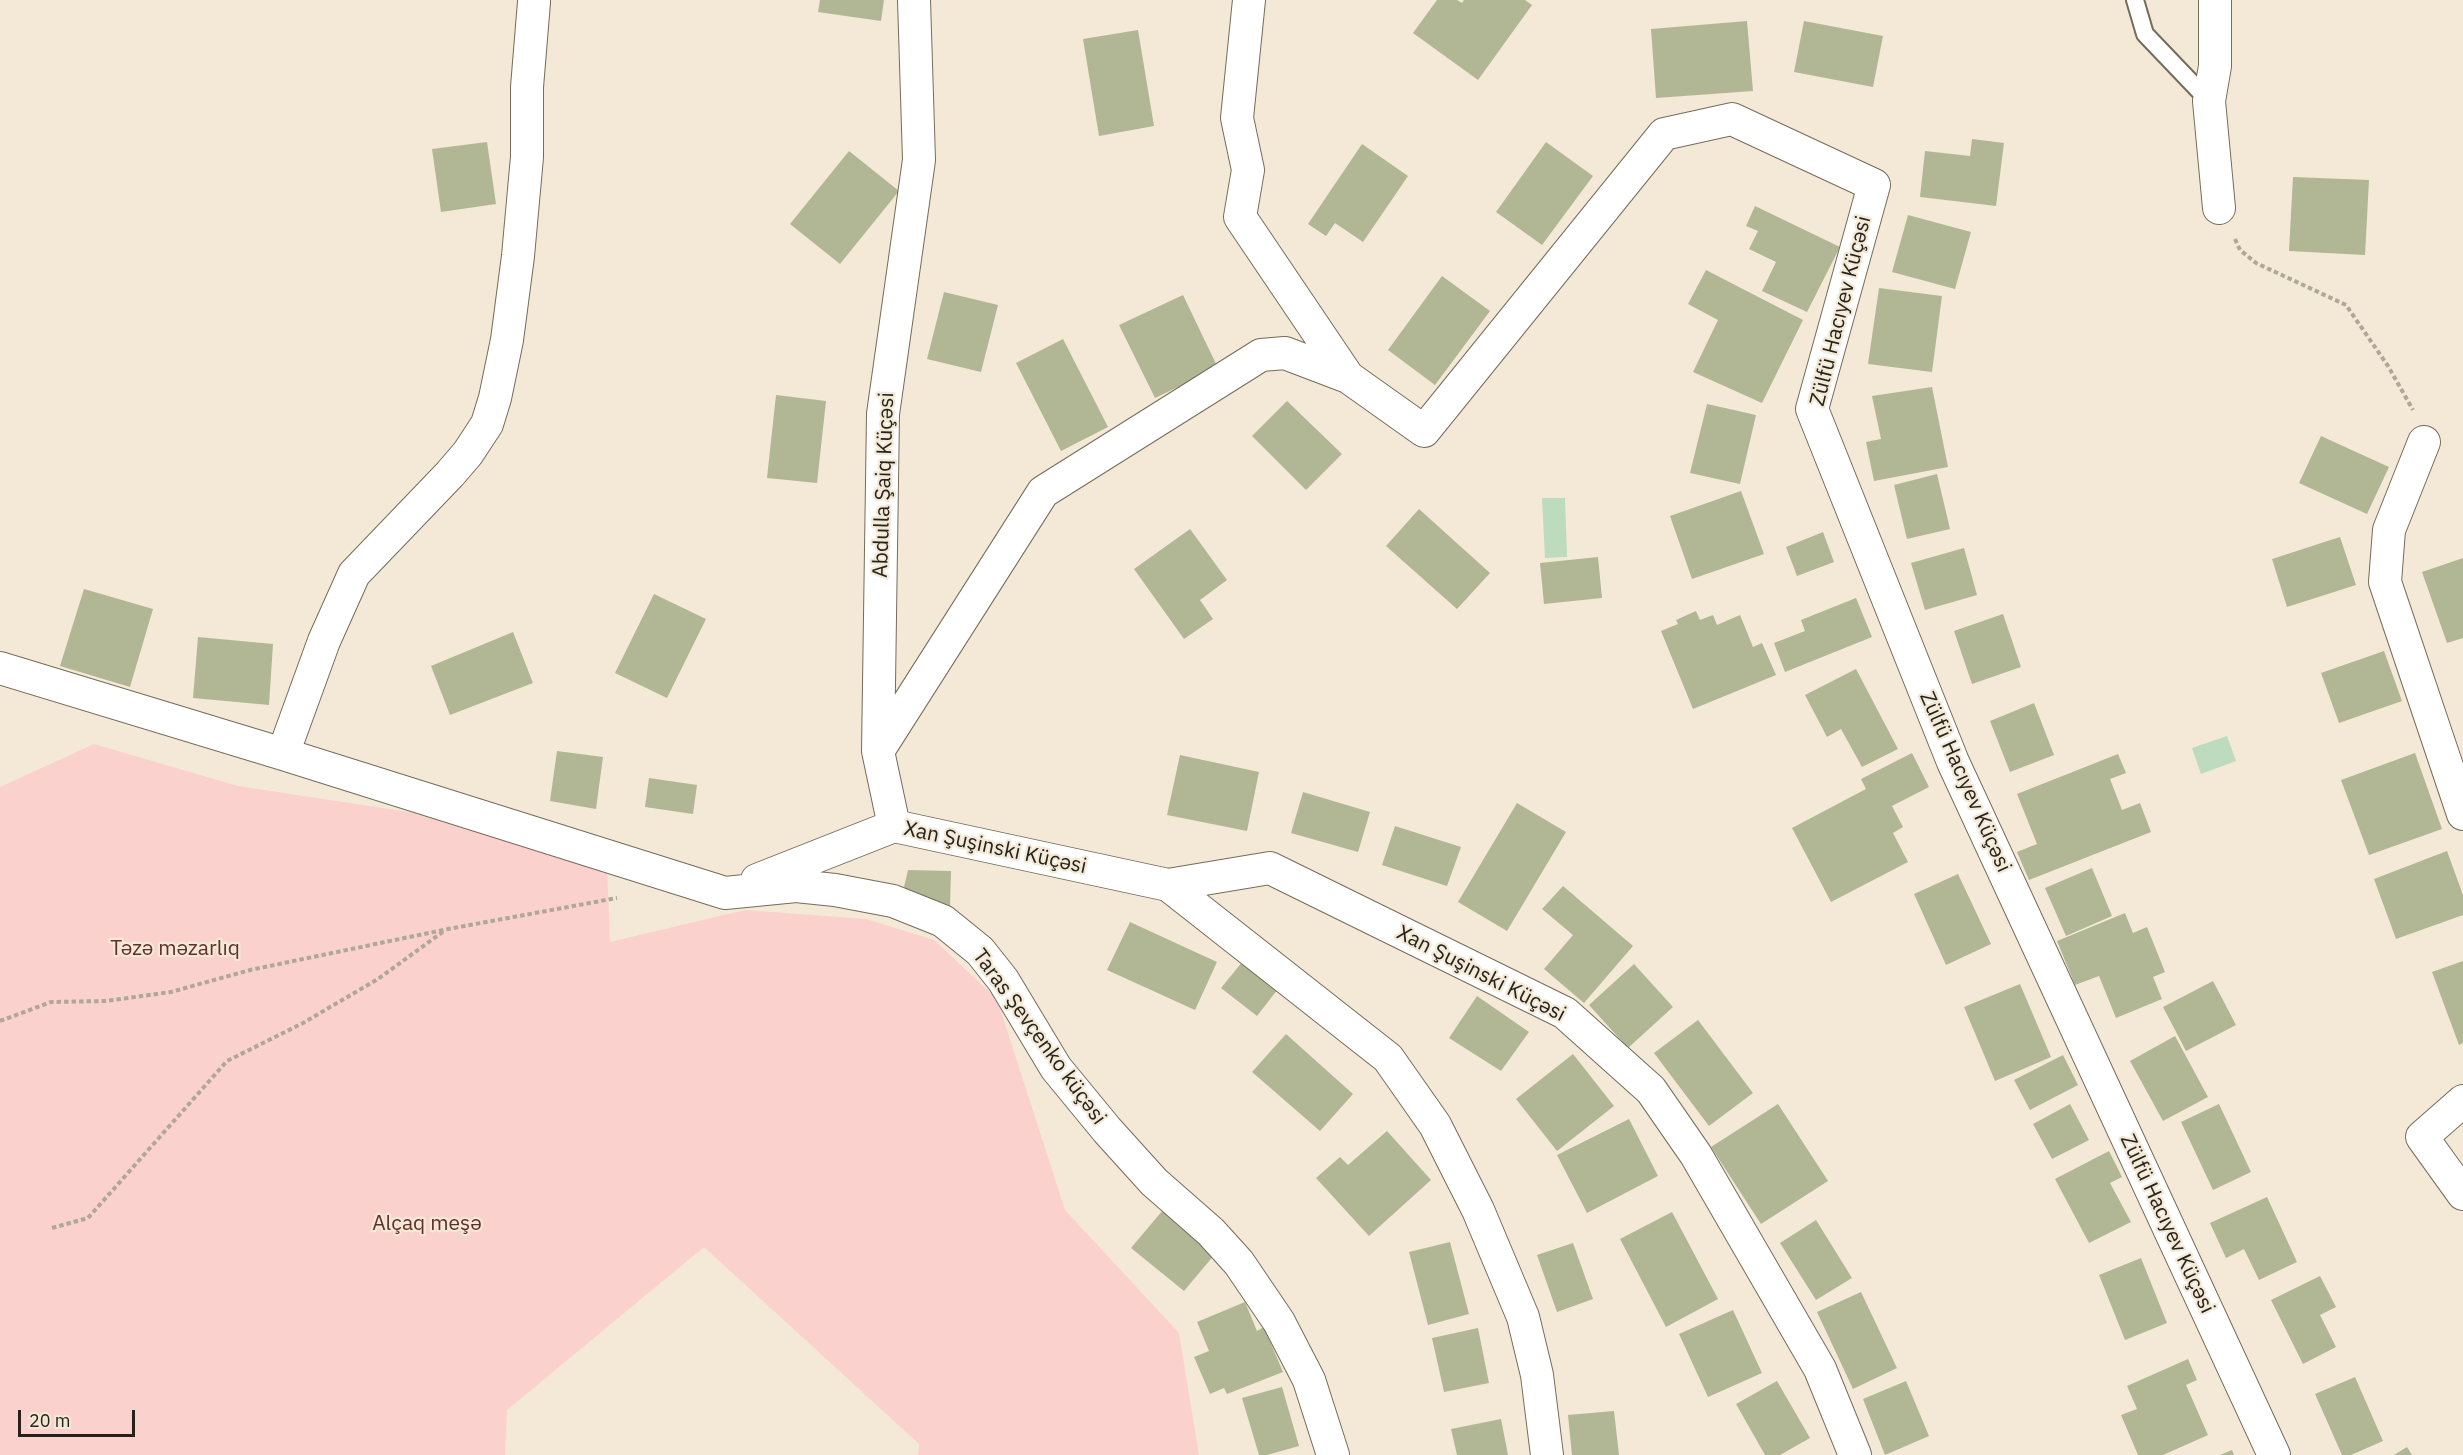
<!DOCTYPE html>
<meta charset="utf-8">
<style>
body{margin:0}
#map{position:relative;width:2463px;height:1455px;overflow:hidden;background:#f3e9d6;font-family:"IBM Plex Sans",sans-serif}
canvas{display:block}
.scale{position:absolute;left:18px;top:1410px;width:117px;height:27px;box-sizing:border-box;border:3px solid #26231c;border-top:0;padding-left:8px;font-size:18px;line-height:21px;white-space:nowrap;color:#26231c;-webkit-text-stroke:4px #f3e9d6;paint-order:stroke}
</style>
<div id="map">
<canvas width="2463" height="1455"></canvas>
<div class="scale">20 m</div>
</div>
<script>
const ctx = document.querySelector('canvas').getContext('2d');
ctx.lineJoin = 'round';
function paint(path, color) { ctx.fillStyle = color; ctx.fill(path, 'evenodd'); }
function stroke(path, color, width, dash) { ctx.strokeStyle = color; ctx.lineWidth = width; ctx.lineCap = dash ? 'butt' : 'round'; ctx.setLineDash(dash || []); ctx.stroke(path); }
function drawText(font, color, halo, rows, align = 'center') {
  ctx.font = font + ' "IBM Plex Sans",sans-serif'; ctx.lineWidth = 4.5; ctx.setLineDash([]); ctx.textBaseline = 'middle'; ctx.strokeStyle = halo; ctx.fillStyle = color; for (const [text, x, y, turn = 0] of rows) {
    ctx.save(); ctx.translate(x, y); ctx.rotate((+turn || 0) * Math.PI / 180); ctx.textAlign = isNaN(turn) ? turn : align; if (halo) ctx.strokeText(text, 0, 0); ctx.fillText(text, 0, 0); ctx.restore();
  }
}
const green = new Path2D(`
 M94 744 238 786 606 842 610 942 745 910 866 919 934 940 997 999 1065 1210 1179 1333 1199 1455H918L919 1444 704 1247 507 1410 505 1455H0V787Z`);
const water = new Path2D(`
 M1542 498H1565L1567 557 1545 558Z
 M2227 736 2236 761 2201 774 2192 748Z`);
const building = new Path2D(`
 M820 0H884L881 21 818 12Z
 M1437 0H1457L1462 3 1464 0H1525L1532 5 1478 80 1413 33Z
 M1747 21 1753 91 1656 98 1651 29Z
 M1804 21 1883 36 1873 87 1794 72Z
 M1138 30 1154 126 1099 136 1083 39Z
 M1972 139 2004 143 1996 206 1920 197 1925 151 1970 156Z
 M487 142 496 204 441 212 432 149Z
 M1546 142 1593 176 1542 245 1496 212Z
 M1362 144 1408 176 1363 242 1335 223 1326 236 1308 224Z
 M849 151 899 191 840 264 790 224Z
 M2293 177 2369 180 2365 255 2289 251Z
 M1755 206 1840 247 1807 312 1762 291 1776 262 1749 249 1758 231 1746 226Z
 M1908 215 1971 232 1955 289 1892 272Z
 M1706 270 1803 320 1762 403 1693 372 1718 320 1688 304Z
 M1442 276 1490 311 1435 385 1388 350Z
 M1879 288 1942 296 1932 372 1868 364Z
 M944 292 998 305 981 372 927 359Z
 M1183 295 1218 368 1155 398 1119 325Z
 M1063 339 1108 427 1061 451 1016 363Z
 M1932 387 1948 467 1874 481 1866 442 1881 439 1872 396Z
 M776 395 826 401 817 483 767 478Z
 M1287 401 1342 454 1306 490 1252 436Z
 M1707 404 1756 415 1740 484 1690 473Z
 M2321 436 2389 467 2367 514 2299 483Z
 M1937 474 1950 529 1907 539 1894 485Z
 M1741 491 1764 554 1692 579 1670 516Z
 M1419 509 1490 573 1457 609 1386 546Z
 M1190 529 1227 580 1200 600 1213 619 1184 639 1134 569Z
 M1823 532 1834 562 1797 576 1786 547Z
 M2340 537 2356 585 2287 607 2272 559Z
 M1964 548 1977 595 1925 610 1911 563Z
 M1598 557 1602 598 1544 604 1540 563Z
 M2463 558V638L2447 643 2422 572Z
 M84 589 153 609 130 687 60 666Z
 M654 594 706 619 667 698 615 673Z
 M1856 598 1872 637 1785 672 1774 643 1805 631 1801 620Z
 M1696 611 1700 620 1713 615 1717 625 1740 615 1753 647 1762 643 1776 675 1693 709 1661 631 1678 624 1676 620Z
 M2003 614 2021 667 1972 684 1954 631Z
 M513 632 533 683 450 715 431 666Z
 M198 637 273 644 269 705 193 698Z
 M2384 651 2402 701 2339 723 2321 673Z
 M1856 669 1898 749 1862 767 1841 729 1827 737 1805 695Z
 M2034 703 2054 755 2010 772 1990 721Z
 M557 751 603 757 596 809 550 801Z
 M1912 753 1929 787 1892 806 1903 827 1893 833 1908 862 1831 902 1792 828 1866 789 1861 779Z
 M2415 753 2442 829 2369 855 2341 780Z
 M2118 754 2126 773 2110 779 2122 810 2140 803 2151 832 2029 880 2017 852 2037 844 2017 794Z
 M1180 755 1259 772 1247 831 1167 815Z
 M649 778 697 785 693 814 645 807Z
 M1303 792 1370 812 1358 852 1291 833Z
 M1517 803 1566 832 1507 931 1458 902Z
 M1395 826 1461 847 1447 886 1382 865Z
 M2447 851 2463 895V915L2396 939 2374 879Z
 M2092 868 2112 916 2066 936 2045 888Z
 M908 870 951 871 950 907 911 904 904 887Z
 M1958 874 1991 944 1946 965 1914 894Z
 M1563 886 1633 946 1584 1003 1544 969 1573 935 1542 909Z
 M2125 913 2133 933 2147 927 2165 972 2153 977 2162 999 2116 1018 2099 976 2075 985 2057 941Z
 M1130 922 1217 962 1195 1010 1107 970Z
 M1243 961 1278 989 1257 1016 1221 988Z
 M2463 961V1043L2459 1045 2432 972Z
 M1634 964 1673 1007 1628 1048 1589 1005Z
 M2213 981 2236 1025 2186 1051 2163 1007Z
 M2020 984 2051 1057 1995 1081 1964 1007Z
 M1477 996 1529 1032 1501 1071 1449 1038Z
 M1698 1020 1753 1093 1709 1126 1654 1053Z
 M1286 1034 1353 1094 1320 1131 1252 1072Z
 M2175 1036 2208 1097 2163 1121 2130 1061Z
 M1573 1054 1614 1106 1557 1151 1516 1099Z
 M2063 1055 2078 1085 2030 1110 2014 1080Z
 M1778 1104 1828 1181 1761 1224 1711 1147Z
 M2070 1104 2089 1140 2052 1159 2033 1124Z
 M2219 1104 2251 1172 2213 1190 2181 1122Z
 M1629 1119 1658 1176 1587 1213 1557 1155Z
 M1387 1131 1431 1180 1369 1236 1316 1178 1340 1157 1348 1165Z
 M2109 1151 2122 1177 2110 1183 2131 1222 2089 1243 2055 1179Z
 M2267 1197 2297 1262 2259 1280 2244 1249 2226 1258 2210 1223Z
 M1163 1210 1215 1254 1184 1291 1131 1248Z
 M1672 1212 1718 1299 1666 1327 1620 1239Z
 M1816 1220 1852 1278 1816 1300 1780 1243Z
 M1450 1242 1469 1314 1428 1325 1409 1252Z
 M1573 1243 1593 1299 1557 1312 1537 1255Z
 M2141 1258 2167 1323 2125 1340 2099 1275Z
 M2320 1276 2336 1307 2320 1315 2336 1347 2303 1364 2271 1300Z
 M1861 1292 1897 1368 1853 1389 1817 1312Z
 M1245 1302 1257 1331 1264 1327 1283 1372 1227 1394 1224 1388 1210 1394 1194 1357 1209 1351 1197 1322Z
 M1733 1310 1762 1373 1708 1397 1679 1334Z
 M1478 1328 1489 1383 1444 1392 1432 1338Z
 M2188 1359 2197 1380 2186 1385 2208 1435 2163 1455H2138L2121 1415 2137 1409 2127 1386Z
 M2355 1377 2383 1441 2351 1455H2342L2315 1394Z
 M1777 1381 1810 1438 1780 1455H1765L1736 1404Z
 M1906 1381 1929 1436 1885 1455 1863 1399Z
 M1282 1387 1299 1446 1267 1455H1259L1242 1398Z
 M1614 1411 1619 1455H1572L1568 1415Z
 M1501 1419 1508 1455H1457L1451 1429Z
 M2407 1447 2412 1455H2394Z
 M2232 1450 2234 1455H2220Z`);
const path = new Path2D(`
 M2235 239 2240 250 2256 263 2346 305 2388 366 2413 410
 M0 1021 51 1002 106 1001 171 992 250 970 448 929 617 898
 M52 1228 88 1218 227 1061 303 1023 378 979 444 931`);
const lane = new Path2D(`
 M2135 0 2145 34 2209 101`);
const street = new Path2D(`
 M1249 0 1237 118 1248 170 1240 217 1348 377 1424 431 1664 134 1732 119 1874 185 1812 409 1953 762 2274 1455
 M2215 0V66L2209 101 2219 208
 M2424 442 2389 530 2385 582 2463 814
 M0 668 283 754 725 893 796 886 835 890 893 901 943 921 980 951 1003 980 1056 1068 1107 1130 1154 1182 1211 1232 1239 1263 1279 1322 1309 1380 1333 1455
 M878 751 1043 492 1261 355 1285 353 1348 377
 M283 754 324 641 354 574 450 474 468 453 487 424 495 398 507 340 518 256 527 157V87L534 2
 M894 826 878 751 883 414 919 160 914 0
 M757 880 894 826 1168 885 1270 868 1565 1013 1651 1090 1696 1155 1820 1369 1855 1455
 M1168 885 1388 1058 1435 1125 1478 1210 1523 1317 1537 1375 1547 1455
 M2463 1101 2422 1137 2463 1194`);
const streetNames = [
 ["Zülfü Hacıyev Küçəsi",1841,311,-76],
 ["Abdulla Şaiq Küçəsi",884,485,-88],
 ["Zülfü Hacıyev Küçəsi",1965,782,66],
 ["Xan Şuşinski Küçəsi",995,848,12],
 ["Xan Şuşinski Küçəsi",1481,974,27],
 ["Taras Şevçenko küçəsi",1039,1037,54],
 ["Zülfü Hacıyev Küçəsi",2167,1224,65]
];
const parkNames = [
 ["Təzə məzarlıq",175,949],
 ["Alçaq meşə",427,1224]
];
paint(green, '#fbd1ce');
paint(water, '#bcdbbf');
paint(building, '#b1b794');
stroke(lane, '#756c5b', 20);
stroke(street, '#756c5b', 34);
stroke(path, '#afa798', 4, [4.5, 3]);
stroke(lane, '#fff', 16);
stroke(street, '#fff', 32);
drawText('21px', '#26231c', '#f3e9d6', streetNames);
drawText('21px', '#632d2d', '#f3e9d6', parkNames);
</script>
